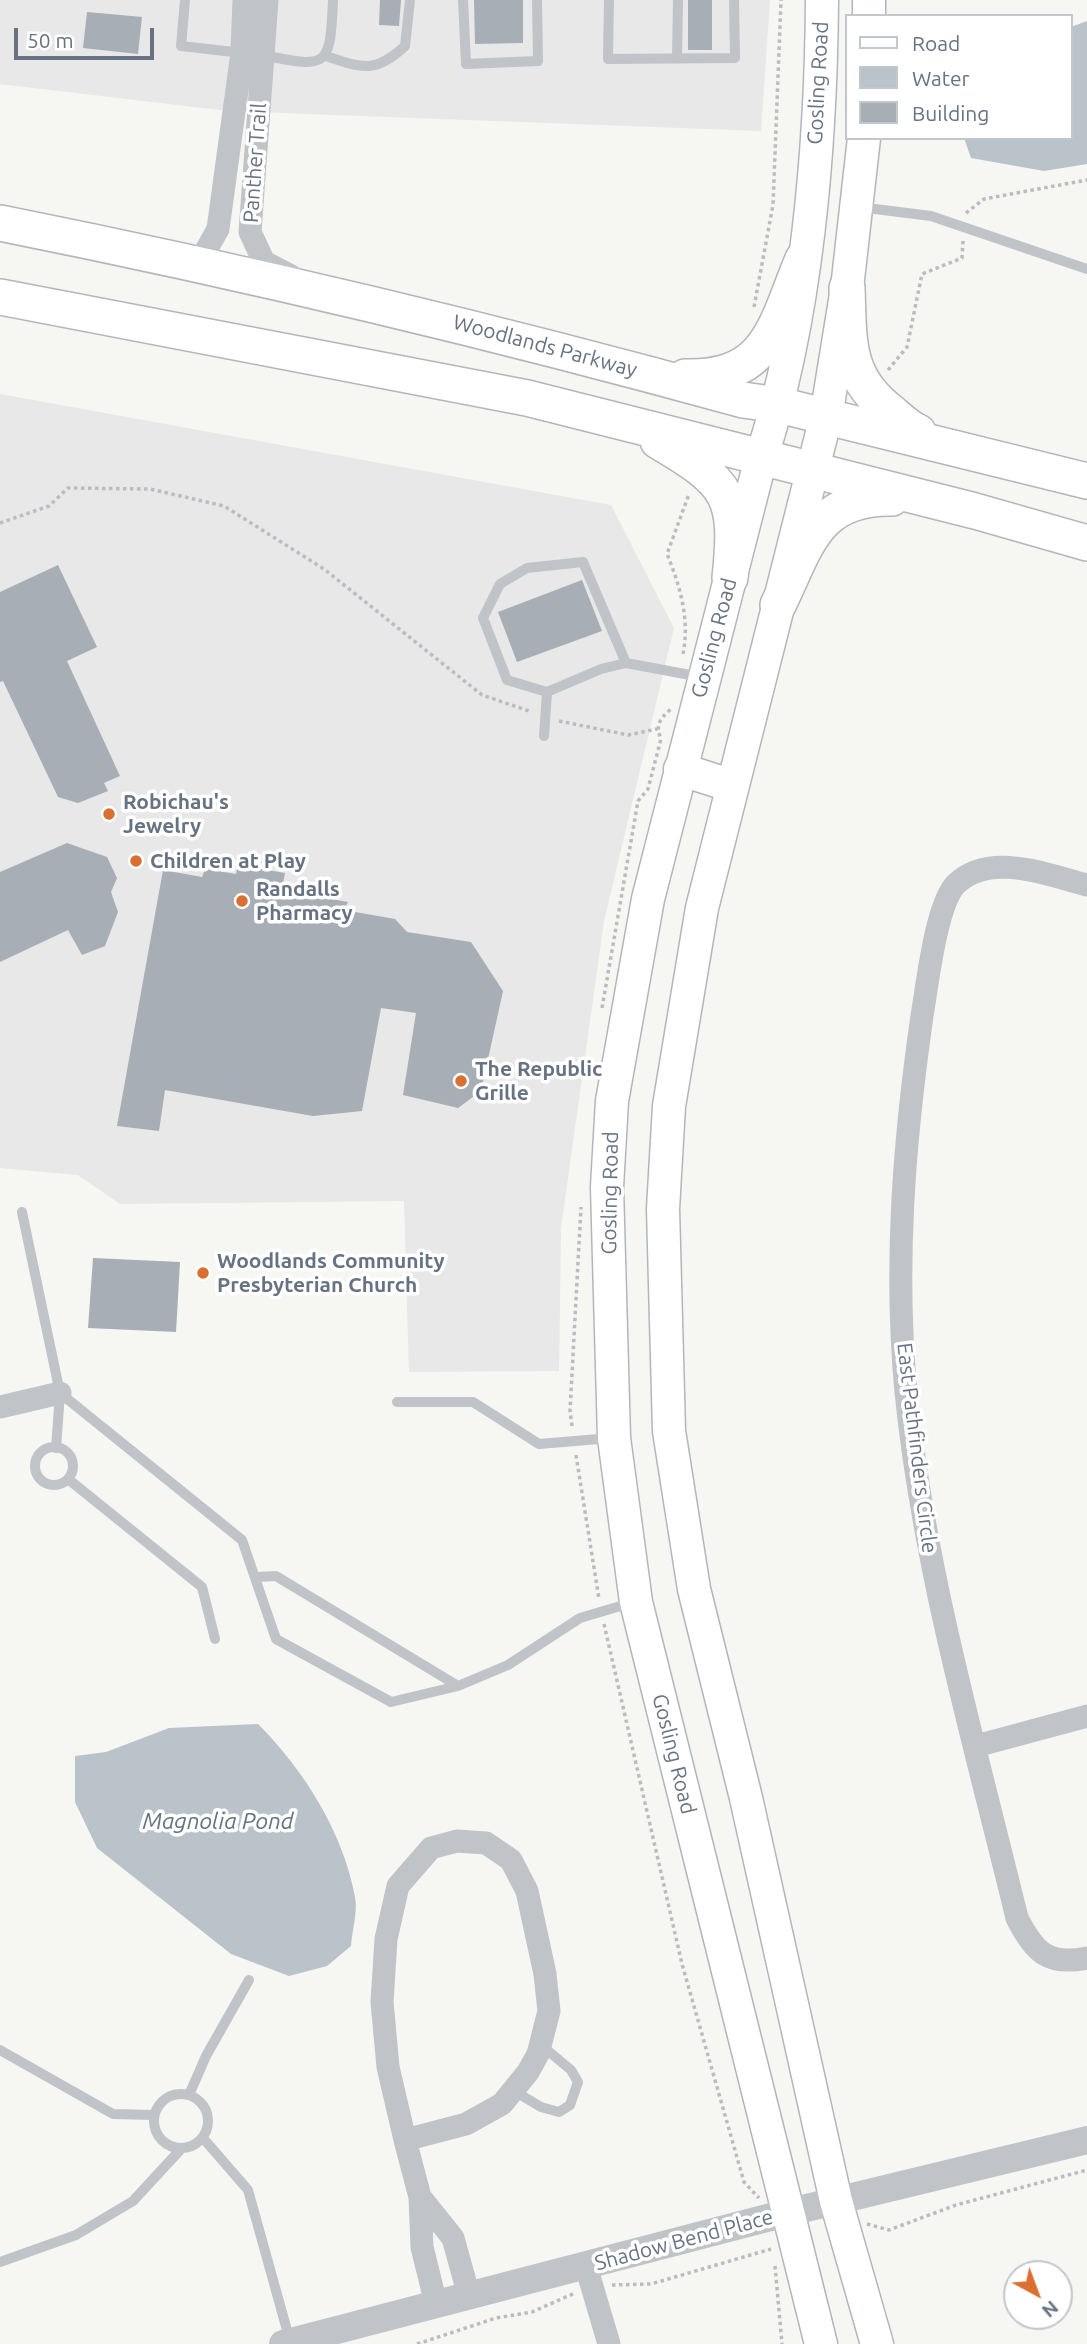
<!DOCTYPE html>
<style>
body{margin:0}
#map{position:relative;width:1087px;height:2344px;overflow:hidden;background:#f6f6f3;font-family:Ubuntu,sans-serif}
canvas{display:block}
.legend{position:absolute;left:845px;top:14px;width:228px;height:126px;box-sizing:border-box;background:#fff;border:2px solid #c2c7cd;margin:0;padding:9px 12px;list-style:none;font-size:21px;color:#677283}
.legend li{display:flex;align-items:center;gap:14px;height:35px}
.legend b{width:35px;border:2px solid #c2c7cd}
.north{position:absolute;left:1003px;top:2260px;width:70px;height:70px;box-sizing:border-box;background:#fff;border:2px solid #c2c7cd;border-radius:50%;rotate:139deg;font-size:19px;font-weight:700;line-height:28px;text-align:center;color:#677283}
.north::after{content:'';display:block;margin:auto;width:24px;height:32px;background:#d96f30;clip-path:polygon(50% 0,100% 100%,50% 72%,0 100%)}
.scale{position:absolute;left:14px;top:28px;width:140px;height:32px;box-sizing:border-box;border:4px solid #677283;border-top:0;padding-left:9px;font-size:21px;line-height:24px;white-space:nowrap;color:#677283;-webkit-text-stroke:5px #fff;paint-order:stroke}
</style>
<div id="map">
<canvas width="1087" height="2344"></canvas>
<ul class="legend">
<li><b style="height:9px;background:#fff"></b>Road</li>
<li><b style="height:19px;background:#bac3c9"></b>Water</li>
<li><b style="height:19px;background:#a8aeb5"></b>Building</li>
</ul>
<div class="north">N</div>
<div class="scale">50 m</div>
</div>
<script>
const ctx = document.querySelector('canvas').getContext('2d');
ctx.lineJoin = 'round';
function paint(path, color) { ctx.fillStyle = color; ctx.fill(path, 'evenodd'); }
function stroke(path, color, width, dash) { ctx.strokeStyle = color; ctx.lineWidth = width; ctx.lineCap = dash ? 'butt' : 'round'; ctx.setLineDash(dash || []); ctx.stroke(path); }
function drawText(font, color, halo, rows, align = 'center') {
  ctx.font = font + ' Ubuntu,sans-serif'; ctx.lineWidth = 7; ctx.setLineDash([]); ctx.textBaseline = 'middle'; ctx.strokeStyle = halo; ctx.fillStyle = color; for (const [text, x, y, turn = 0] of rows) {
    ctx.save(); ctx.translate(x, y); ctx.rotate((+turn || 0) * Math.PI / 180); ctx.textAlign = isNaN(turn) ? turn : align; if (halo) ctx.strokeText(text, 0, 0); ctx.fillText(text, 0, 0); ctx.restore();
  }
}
const built = new Path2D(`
 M0 0H770L761 131 228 111 0 84Z
 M0 394 611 505 674 628 604 921 561 1228 559 1371 409 1372 404 1201 120 1204 78 1175 0 1168Z`);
const water = new Path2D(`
 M1087 21V164L1044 171 971 158 964 138H1071V27Z
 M258 1724C304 1770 343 1832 355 1897 358 1911 352 1931 351 1946L327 1966 289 1976 231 1954 97 1848 75 1802V1756L106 1752 169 1728Z`);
const building = new Path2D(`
 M380 0H401L399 26 379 25Z
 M474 0H523V43L475 44Z
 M688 0H712V50H688Z
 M87 12 142 17 138 54 83 48Z
 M58 565 97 647 67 661 120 776 104 783 108 791 78 803 58 797 3 681 0 682V592Z
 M582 580 602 631 517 662 498 612Z
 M67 843 107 857 117 878 111 892 118 912 105 946 82 955 68 930 0 962V872Z
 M238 865 285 873 283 883 305 887 303 894 348 902 344 910 395 919 407 932 471 942 503 991 481 1091 458 1108 403 1095 416 1013 381 1008 362 1111 313 1116 165 1090 159 1131 117 1126 163 870 202 877 205 869 236 874Z
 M93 1258 180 1262 176 1332 88 1328Z`);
const path = new Path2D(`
 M966 213 984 199 1087 180
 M754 307 773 205 781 0
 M888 370 907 347 922 274 962 258 963 241
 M0 523 49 506 68 488 150 489 224 506 324 569 482 695 532 712
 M683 654C690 619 680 586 667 554L689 494
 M559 721 628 735 657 729
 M602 1008 638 801 648 789 661 739C655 724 660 719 671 709
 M572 1426 570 1411 581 1207
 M576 1455 599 1599
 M604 1624 682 1964 744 2182 759 2198
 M867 2224 889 2230 956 2205 1087 2170
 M775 2266 782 2344
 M612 2285 651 2284 771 2249
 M417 2344 496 2318 532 2312 575 2293`);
const service = new Path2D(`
 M185 0 181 46 243 53
 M463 0 466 64 538 61 537 0
 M609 0 608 59 735 58 734 0
 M263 55C329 69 330 67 333 0
 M326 56C362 68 375 74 405 46L410 0
 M677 58 678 0
 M859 207 931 216 1087 269
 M547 692 507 680 483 618 500 584 527 568 583 562 626 663
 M544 736 547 692 601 669 626 663 701 677
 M22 1212 60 1393 56 1448
 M60 1393 242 1540 276 1639 391 1702 458 1686 508 1665 580 1618 634 1602
 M397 1402H473L539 1444 611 1438
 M35 1466a19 19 0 1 1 38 0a19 19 0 1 1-38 0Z
 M68 1479 202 1587 215 1639
 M257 1577 276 1576 458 1686
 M0 2050 113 2114 154 2115
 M514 2091 541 2107 559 2112 570 2105 578 2082 571 2070 541 2045
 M154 2121a27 27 0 1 1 54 0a27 27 0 1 1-54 0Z
 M189 2095 206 2056 249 1980
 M203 2138 248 2190 290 2341
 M0 2262 76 2235 133 2201 181 2149`);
const minor = new Path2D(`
 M267 0 250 232 264 262 291 276
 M199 263 218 229 242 53 244 0
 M1087 885C1048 875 990 851 956 884 936 904 927 987 922 1016 904 1141 894 1266 906 1392 924 1571 975 1744 1017 1918 1034 1952 1048 1966 1087 1958
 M0 1407 60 1393
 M976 1746 1087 1716
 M405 2140 466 2124 502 2104 528 2072 538 2054 549 2011 545 1974 527 1891 511 1860 486 1843 457 1841 431 1848 398 1886 386 1939 382 2002 388 2067 405 2140 420 2197 422 2247 436 2304
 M420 2197 453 2238 469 2296
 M586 2266 609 2344`);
const tertiary = new Path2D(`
 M283 2344 790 2212 1087 2140`);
const secondary = new Path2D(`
 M869 16V0
 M864 138 847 288 826 417 702 908 669 1106 663 1209 669 1431 694 1589 746 1798 836 2201 877 2344
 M680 769 732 786
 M821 2344 636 1602 614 1438 607 1187 612 1101 648 899 761 458C807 320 821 146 822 0`);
const primary = new Path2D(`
 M0 223C250 273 497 332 743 400L779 405 1087 481
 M847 288C849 341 845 377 891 412 899 419 907 427 918 432
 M0 297 527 398 975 511 1087 543
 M685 377C770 379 775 325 803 259
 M658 441C729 483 739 495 730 578
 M778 605C807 546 815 497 892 498`);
const markers = [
 [109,814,7,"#d96f30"],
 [136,861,7,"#d96f30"],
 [242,901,7,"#d96f30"],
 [461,1081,7,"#d96f30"],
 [203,1273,7,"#d96f30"]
];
const streetNames = [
 ["Gosling Road",818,83,-87],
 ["Panther Trail",255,163,-86],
 ["Woodlands Parkway",545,346,15],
 ["Gosling Road",714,638,-75],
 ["Gosling Road",610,1193,-89],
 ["East Pathfinders Circle",917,1448,83],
 ["Gosling Road",674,1754,76],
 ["Shadow Bend Place",684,2240,-15]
];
const poiNames = [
 ["Robichau's",123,802],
 ["Jewelry",123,826],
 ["Children at Play",150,861],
 ["Randalls",256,889],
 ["Pharmacy",256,913],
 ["The Republic",475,1069],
 ["Grille",475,1093],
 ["Woodlands Community",217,1261],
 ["Presbyterian Church",217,1285]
];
const waterNames = [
 ["Magnolia Pond",218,1821]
];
paint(built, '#e7e8e7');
paint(water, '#bac3c9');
paint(building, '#a8aeb5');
stroke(secondary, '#b2b6bc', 35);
stroke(primary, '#b3b6bb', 38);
stroke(path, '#babcbf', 3.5, [3.5, 3.5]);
stroke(service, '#c0c3c7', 10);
stroke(minor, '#c0c3c7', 23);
stroke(tertiary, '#c0c3c7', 28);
stroke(secondary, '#fff', 32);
stroke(primary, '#fff', 35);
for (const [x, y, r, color] of markers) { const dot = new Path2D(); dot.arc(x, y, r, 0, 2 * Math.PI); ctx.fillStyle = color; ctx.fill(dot); stroke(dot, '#fff', 2.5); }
drawText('21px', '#677283', '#fff', streetNames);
drawText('bold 21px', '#677283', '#fff', poiNames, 'left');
drawText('italic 23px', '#63737f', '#fff', waterNames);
</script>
